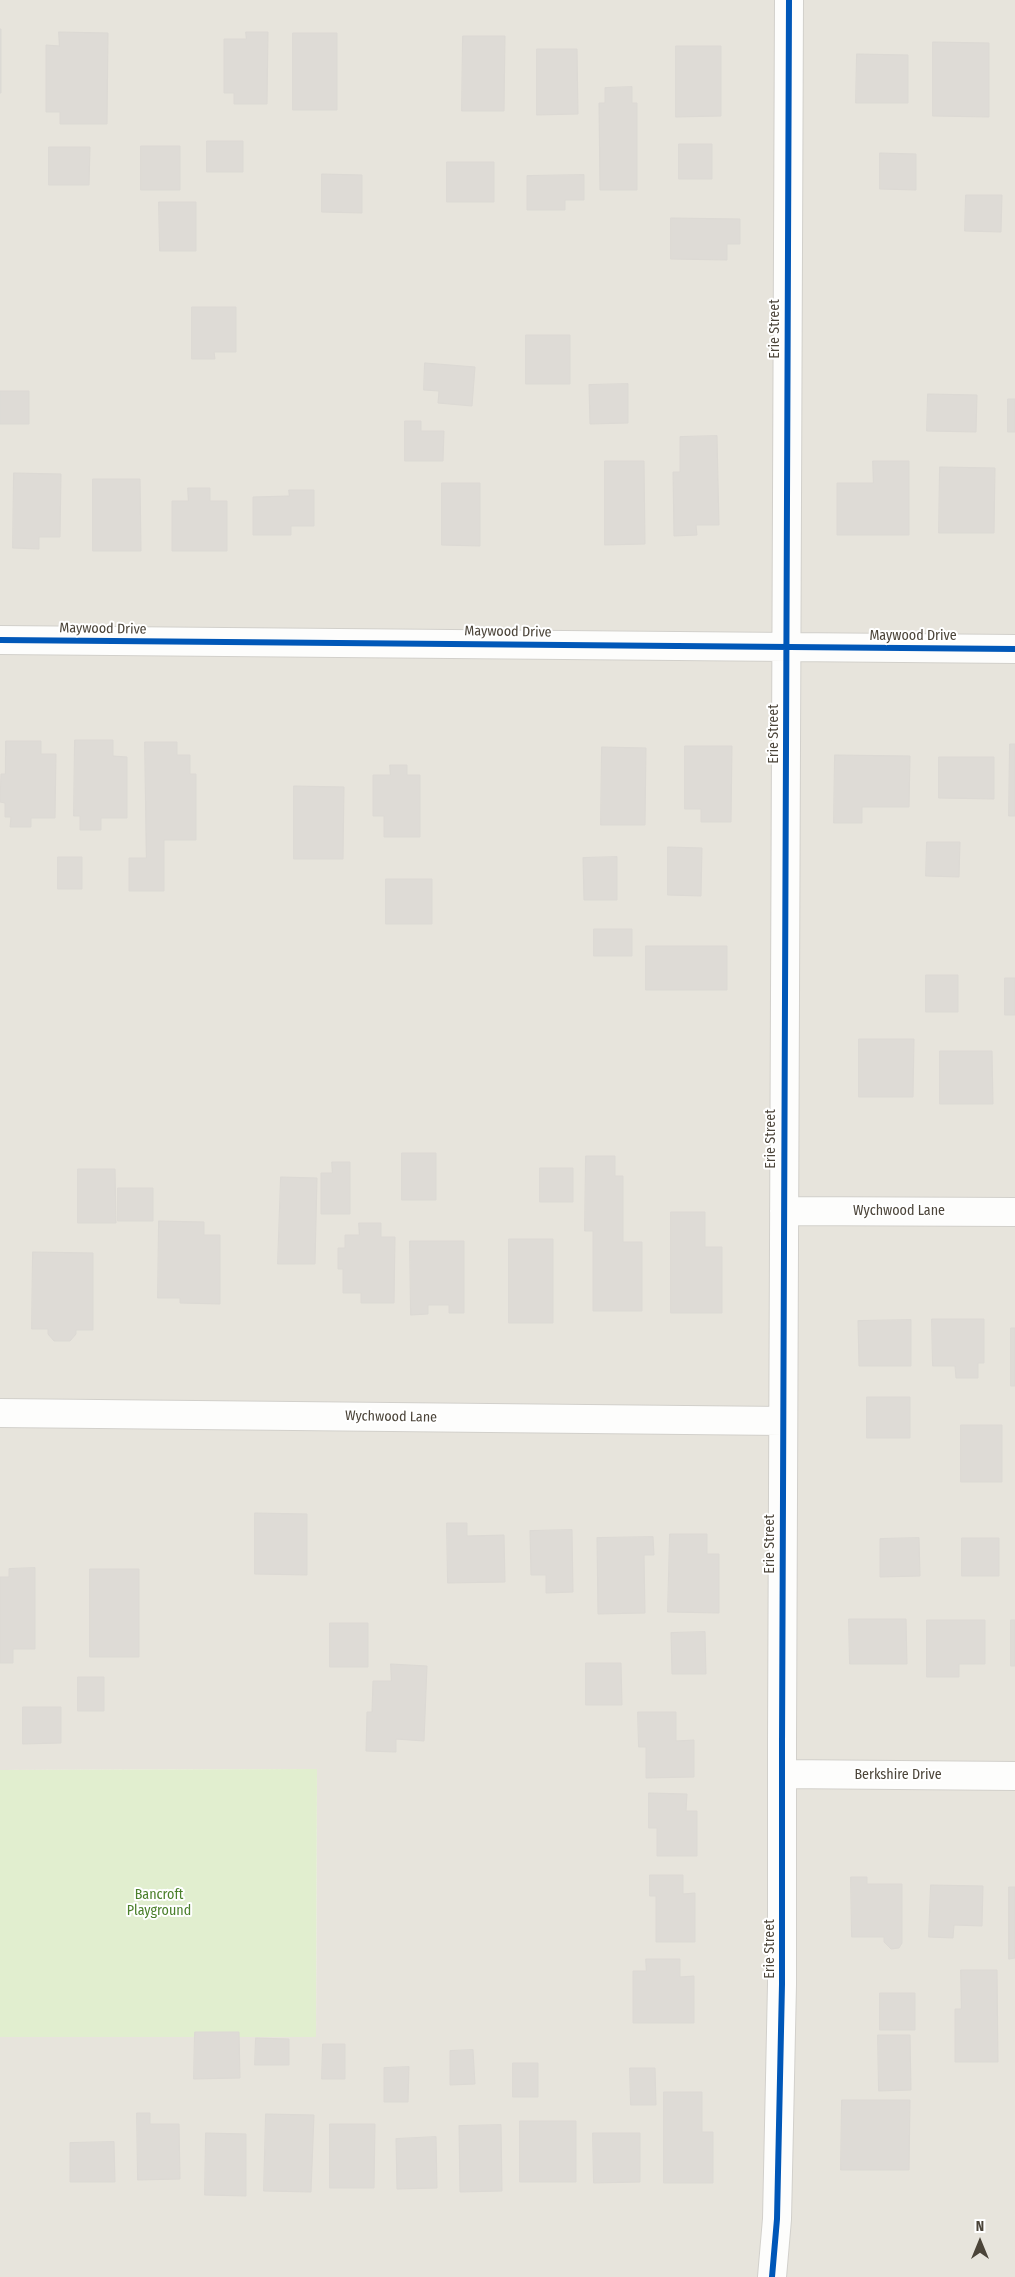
<!DOCTYPE html>
<style>
body{margin:0}
#map{position:relative;width:1015px;height:2277px;overflow:hidden;background:#f4f2ee;font-family:"Fira Sans Condensed",sans-serif}
canvas{display:block}
.north{position:absolute;left:955px;top:2217px;width:50px;height:50px;-webkit-text-stroke:4px #fff;paint-order:stroke;rotate:0deg;font-size:14px;font-weight:700;line-height:20px;text-align:center;color:#4b4439}
.north::after{content:'';display:block;margin:auto;width:18px;height:22px;background:#4b4439;clip-path:polygon(50% 0,100% 100%,50% 72%,0 100%)}
</style>
<div id="map">
<canvas width="1015" height="2277"></canvas>
<div class="north">N</div>
</div>
<script>
const ctx = document.querySelector('canvas').getContext('2d');
ctx.lineJoin = 'round';
function paint(path, color) { ctx.fillStyle = color; ctx.fill(path, 'evenodd'); }
function stroke(path, color, width, dash) { ctx.strokeStyle = color; ctx.lineWidth = width; ctx.lineCap = dash ? 'butt' : 'round'; ctx.setLineDash(dash || []); ctx.stroke(path); }
function drawText(font, color, halo, rows, align = 'center') {
  ctx.font = font + ' "Fira Sans Condensed",sans-serif'; ctx.lineWidth = 4; ctx.setLineDash([]); ctx.textBaseline = 'middle'; ctx.strokeStyle = halo; ctx.fillStyle = color; for (const [text, x, y, turn = 0] of rows) {
    ctx.save(); ctx.translate(x, y); ctx.rotate((+turn || 0) * Math.PI / 180); ctx.textAlign = isNaN(turn) ? turn : align; if (halo) ctx.strokeText(text, 0, 0); ctx.fillText(text, 0, 0); ctx.restore();
  }
}
const residential = new Path2D(`
 M0 0H1015V2277H0V2036H316L317 1769 0 1770Z`);
const green = new Path2D(`
 M317 1769 316 2037H0V1770Z`);
const building = new Path2D(`
 M0 29H1V93H0Z
 M59 32 108 33 107 124H60V112H46V45L59 46Z
 M246 32H268L267 104H234V93H224V39H246Z
 M293 33H337V110H293Z
 M463 36H505L504 111H462Z
 M933 42 989 43V117L933 116Z
 M676 46H721V116L676 117Z
 M537 49H577L578 114 537 115Z
 M857 54 908 55V103H856Z
 M632 87V103H637V190H600L599 103H605V88Z
 M207 141H243V172H207Z
 M679 144H712V179H679Z
 M141 146H180V190H141Z
 M49 147H90L89 185H49Z
 M880 153 916 154V190L880 189Z
 M447 162H494V202H447Z
 M322 174 362 175V213L322 212Z
 M584 175V200H565V210H527V176Z
 M966 195H1002L1001 232 965 231Z
 M159 202H196V251H160Z
 M671 218 740 219V244H727V260L671 259Z
 M192 307H236V352H214L215 359H192Z
 M526 335H570V384H526Z
 M425 363 475 367 472 406 438 403 439 391 424 390Z
 M628 384V423L590 424 589 385Z
 M0 391H29V424H0Z
 M928 394 977 395 976 432 927 431Z
 M1008 399H1015V432H1008Z
 M405 421H421V431H444L443 461H405Z
 M717 436 719 525H696L697 535 674 536 673 472H680V437Z
 M605 461H644L645 544 605 545Z
 M873 461H909V535H837V483H873Z
 M940 467 995 468 994 533H939Z
 M14 473 61 474 60 537H39V549L13 548Z
 M93 479H140L141 551H93Z
 M442 483H480V546L442 545Z
 M188 488H210V501H227V551H172V501H188Z
 M289 490H314V526H291V535H253V497L289 496Z
 M75 740H113V756L127 757V818H101V830H80V816H74Z
 M6 741H41V754H56L55 818H31V827H10L11 817H5V803L0 802 1 774H5Z
 M145 742H177V755H190V774H196V840H164V891H129V858H146Z
 M1010 744H1015V816H1009Z
 M685 746H732L731 822H701V809H685Z
 M602 747 646 748 645 825H601Z
 M835 755 910 756 909 807H862V823H834Z
 M939 757H994V799L939 798Z
 M390 765H407V775H420V837H384V816H373V775H390Z
 M294 786 344 787 343 859H294Z
 M927 842H960L959 877 926 876Z
 M668 847 702 848 701 896 668 895Z
 M58 857H82V889H58Z
 M617 857V900H584L583 858Z
 M386 879H432V924H386Z
 M594 929H632V956H594Z
 M646 946H727V990H646Z
 M926 975H958V1012H926Z
 M1005 978H1015V1015H1005Z
 M859 1039H914L913 1097H859Z
 M940 1051H992L993 1104H940Z
 M402 1153H436V1200H402Z
 M586 1156H615V1176H623V1242H642V1311H593V1231H585Z
 M332 1162H350V1214H321V1173H332Z
 M540 1168H573V1202H540Z
 M78 1169H115L116 1223H78Z
 M281 1177 317 1178 315 1264H278Z
 M118 1188H153V1221H118Z
 M671 1212H705V1247H722V1313H671Z
 M159 1221 204 1222V1235H220V1304L180 1303V1298H158Z
 M359 1223H381V1237H395L394 1303H361V1293H343V1269H338V1248H345V1235H359Z
 M509 1239H553V1323H509Z
 M410 1241H464V1313H449V1305H428V1314L411 1315Z
 M33 1252 93 1253V1330H76V1334L70 1341H54L48 1334V1329H32Z
 M932 1319H984V1363H978V1378H956L955 1366H933Z
 M911 1320V1366H859L858 1321Z
 M1011 1328H1015V1386H1011Z
 M867 1397H910V1438H867Z
 M961 1425H1002V1482H961Z
 M255 1513 307 1514V1575L255 1574Z
 M447 1523H467V1536L504 1535 505 1582 448 1583Z
 M572 1530 573 1592 546 1593V1575H531L530 1531Z
 M670 1534H707V1554H719V1613L668 1612Z
 M653 1537 654 1555H644L645 1613 598 1614 597 1538Z
 M919 1538 920 1576 880 1577V1539Z
 M962 1538H999V1576H962Z
 M35 1568V1649H13V1663H0V1577H9V1569Z
 M90 1569H139V1657H90Z
 M849 1619H906L907 1664H850Z
 M927 1620H985V1664H959V1677H927Z
 M1011 1620H1015V1666H1011Z
 M330 1623H368V1667H330Z
 M705 1632 706 1674H672L671 1633Z
 M586 1663H621L622 1705H586Z
 M391 1664 427 1666 424 1741 396 1739V1752L366 1751 367 1712H372L373 1681H391Z
 M78 1677H104V1711H78Z
 M23 1707H61V1743L23 1744Z
 M638 1712H676V1741L694 1740V1777L646 1778V1747H639Z
 M649 1793 687 1794 686 1811H697V1856H657V1828H649Z
 M650 1875H683V1894L695 1893V1942H656V1896H650Z
 M851 1877H867V1884H902V1943L899 1948 891 1949 884 1942V1937H852Z
 M931 1885 983 1886 982 1926 954 1925 953 1938 929 1937Z
 M1009 1887H1015V1958L1009 1959Z
 M646 1959H680V1977L694 1976V2023H633V1971H646Z
 M961 1970H997L998 2062H955V2009H961Z
 M880 1993H915V2030H880Z
 M195 2032H239L240 2078 194 2079Z
 M878 2035H910L911 2090 879 2091Z
 M256 2038 289 2039V2065H255Z
 M323 2044H345V2079H322Z
 M473 2050 475 2084 450 2085V2051Z
 M513 2063H538V2097H513Z
 M409 2067 408 2102H384V2068Z
 M630 2068H655L656 2105H631Z
 M664 2092H702V2132H713V2183H664Z
 M842 2100H910L909 2170H841Z
 M137 2113H150V2124H179L180 2179 138 2180Z
 M266 2114 314 2115 311 2192 264 2191Z
 M520 2121H576V2182H520Z
 M330 2124H375L374 2188H330Z
 M501 2125 502 2191 460 2192 459 2126Z
 M206 2133 246 2134V2196L205 2195Z
 M593 2133H640V2182L594 2183Z
 M436 2137 437 2188 397 2189 396 2139Z
 M114 2142 115 2182H70V2143Z`);
const street = new Path2D(`
 M0 640 1015 649
 M784 1211 1015 1212
 M0 1413 783 1421
 M782 1774 1015 1776
 M772 2277 777 2219 782 1984V1738L789 0`);
const cycleway = new Path2D(`
 M0 640 1015 649
 M772 2277 777 2219 782 1984V1738L789 0`);
const streetNames = [
 ["Erie Street",775,329,-90],
 ["Maywood Drive",103,629,1],
 ["Maywood Drive",508,632,1],
 ["Maywood Drive",913,636],
 ["Erie Street",774,734,-90],
 ["Erie Street",771,1139,-90],
 ["Wychwood Lane",899,1211],
 ["Wychwood Lane",391,1417,1],
 ["Erie Street",770,1544,-90],
 ["Berkshire Drive",898,1775],
 ["Erie Street",770,1949,-90]
];
const parkNames = [
 ["Bancroft",159,1895],
 ["Playground",159,1911]
];
paint(residential, '#e7e4dc');
paint(green, '#e1eecf');
paint(building, '#dedbd6');
stroke(building, '#dcd9d4', 1);
stroke(street, '#d2d0cb', 30);
stroke(street, '#fdfdfc', 28);
stroke(cycleway, '#0057b8', 6);
drawText('14px', '#4b4439', '#fff', streetNames);
drawText('14px', '#4a7f2a', '#fff', parkNames);
</script>
